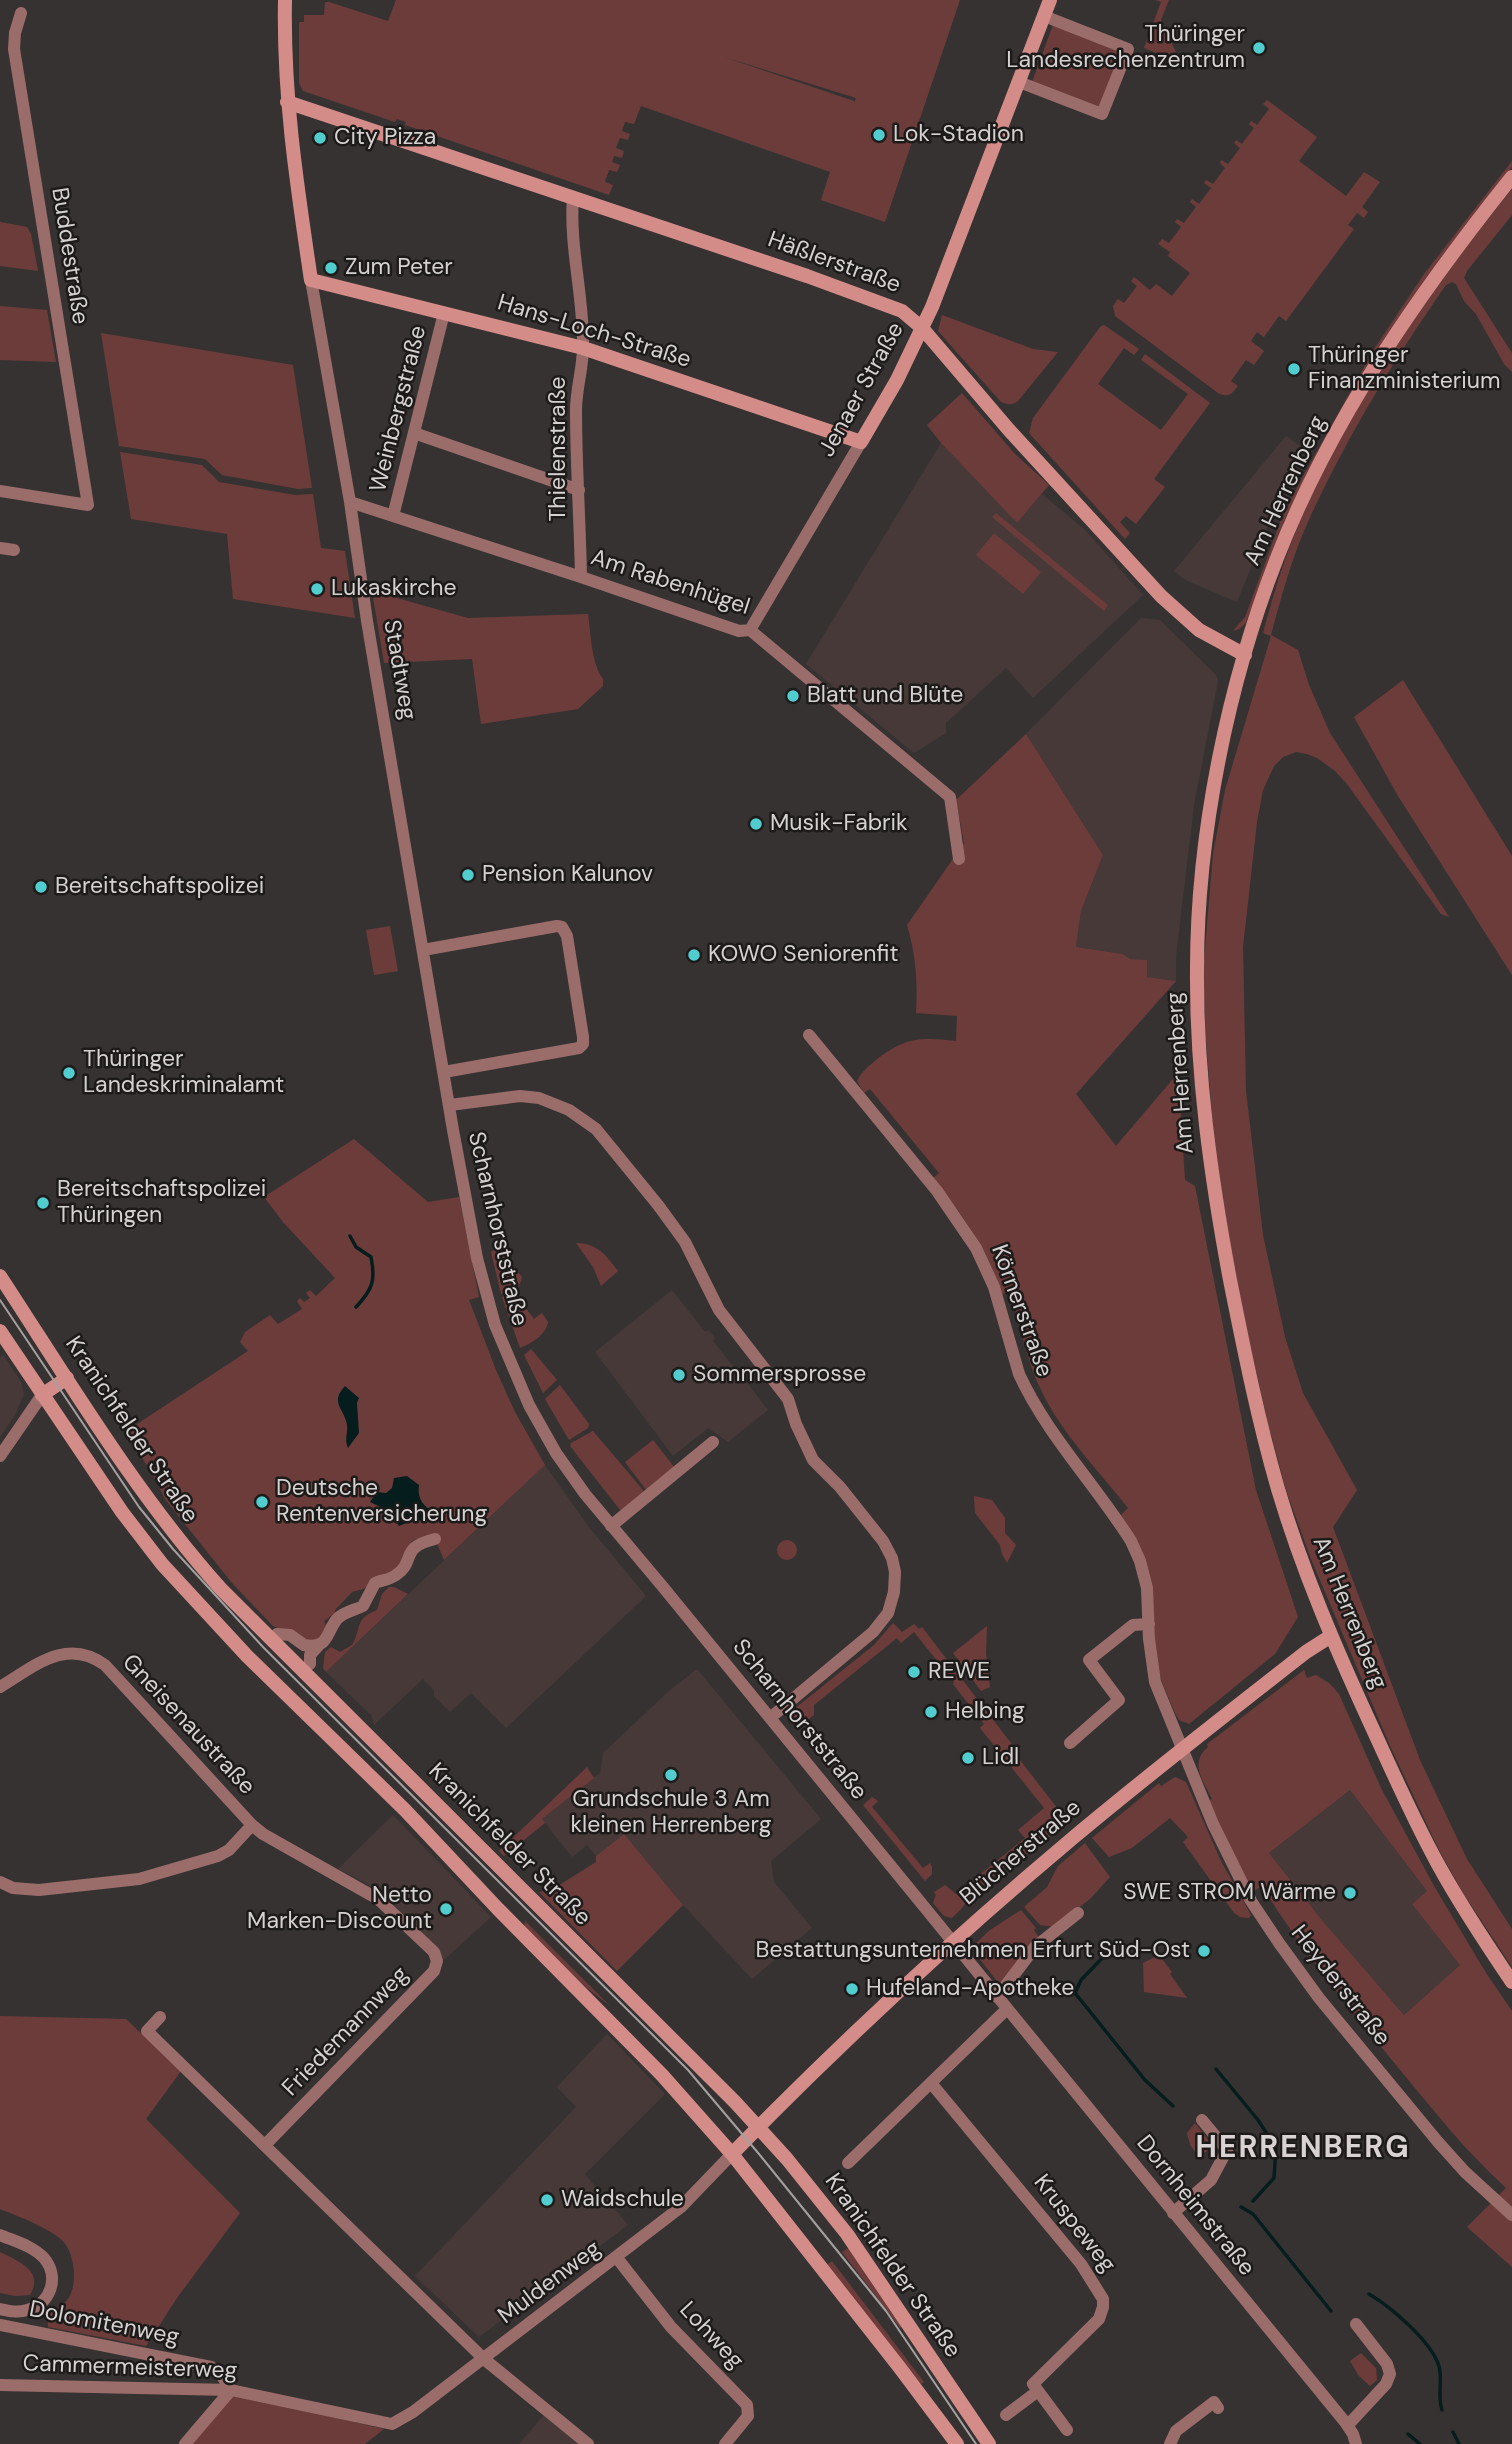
<!DOCTYPE html>
<meta charset="utf-8">
<style>
body{margin:0}
canvas{display:block;background:#373232}
</style>
<canvas width="1512" height="2444"></canvas>
<script>
const ctx = document.querySelector('canvas').getContext('2d');
ctx.lineJoin = 'round';
function paint(path, color) { ctx.fillStyle = color; ctx.fill(path, 'evenodd'); }
function stroke(path, color, width, dash) { ctx.strokeStyle = color; ctx.lineWidth = width; ctx.lineCap = dash ? 'butt' : 'round'; ctx.setLineDash(dash || []); ctx.stroke(path); }
function drawText(font, color, halo, rows, align = 'center') {
  ctx.font = font + ' "DM Sans",sans-serif'; ctx.lineWidth = 5; ctx.setLineDash([]); ctx.textBaseline = 'middle'; ctx.strokeStyle = halo; ctx.fillStyle = color; for (const [text, x, y, turn = 0] of rows) {
    ctx.save(); ctx.translate(x, y); ctx.rotate((+turn || 0) * Math.PI / 180); ctx.textAlign = isNaN(turn) ? turn : align; if (halo) ctx.strokeText(text, 0, 0); ctx.fillText(text, 0, 0); ctx.restore();
  }
}
const built = new Path2D(`
 M1286 436 1303 448 1277 503 1237 602 1185 580 1174 571Z
 M941 443 1017 523 1042 494 1085 530 1143 595 1033 698 1006 668 946 723V733L914 753 806 664Z
 M1141 618 1160 620 1216 675 1218 681 1194 805 1176 956V981L1147 977V960L1130 959 1123 954 1076 947 1081 911 1103 855 1026 734Z
 M672 1290 705 1332 708 1330 712 1334 715 1338 713 1341 737 1371 741 1369 747 1377 745 1380 768 1410 728 1442 708 1428 673 1456 595 1352Z
 M3 1355 21 1382 24 1394 15 1415 0 1437V1358Z
 M545 1465 588 1526 646 1596 506 1728 471 1693 450 1712 434 1696V1690L423 1679 374 1725 372 1716 326 1672Z
 M697 1669 821 1819 771 1861 774 1882 812 1928 752 1979 683 1905 624 1834 596 1856 587 1845 572 1857 542 1819 600 1773 603 1753 669 1691Z
 M1350 1790 1427 1891 1412 1904 1460 1965 1404 2015 1321 1919 1269 1853Z
 M393 1815 491 1917 444 1960 436 1948 388 1899 364 1882 338 1869Z
 M607 2034 665 2094 585 2174 628 2225 479 2337 415 2276 576 2107 557 2087Z
 M544 2415 582 2444H519Z`);
const green = new Path2D(`
 M396 0H960L885 222 821 200 830 172 641 106 634 124 625 122 622 131 630 134 628 140 620 138 616 148 624 151 622 158 614 156 612 162 620 165 617 172 609 170 605 182 613 185 609 195 405 125 406 122 397 119 395 122 303 91 299 83V22H304V15H324L325 2H329L388 21ZM724 57 856 98 854 103V101Z
 M1156 0H1169L1161 20 1181 63 1144 48 1161 2Z
 M1053 25 1121 50 1099 107 1032 82Z
 M1267 100 1317 137 1299 161 1346 196 1364 172 1380 182 1362 207 1368 212 1364 218 1357 213 1348 225 1354 229 1286 321 1279 316 1264 337 1257 332 1251 341 1264 351 1254 365 1246 360 1231 381 1238 386C1232 394 1228 398 1218 393L1115 316 1113 306 1118 299 1124 303 1137 286 1131 281 1134 277 1150 290 1156 284 1172 296 1190 273 1168 256 1170 252 1158 244 1162 239 1169 243 1181 227 1175 222 1177 219 1184 223 1196 207 1190 202 1192 199 1199 204 1211 188 1204 183 1206 180 1213 184 1225 168 1220 163 1221 160 1228 164 1240 148 1234 143 1236 140 1242 144 1254 128 1249 124 1251 121 1257 125 1269 109 1263 104Z
 M1512 161V167L1443 256 1376 352 1308 473 1284 521 1246 623 1239 629 1233 631 1245 617 1281 520 1302 478 1376 346 1424 274Z
 M1512 189V215L1467 271 1464 278 1512 353V372L1504 364 1476 314 1464 301 1456 284 1452 282 1446 285C1393 361 1345 440 1307 524 1291 560 1281 598 1271 635L1298 650 1309 685 1330 733 1449 917 1441 914 1347 784 1334 770 1317 758 1307 754 1296 752 1283 757 1274 766 1263 790 1257 822 1243 947 1246 1091 1263 1235 1285 1337 1303 1393 1357 1490 1333 1527 1420 1760 1467 1859 1512 1929V1967L1463 1893 1439 1850 1391 1748 1311 1559 1286 1490 1269 1427 1237 1289 1215 1151 1206 1040 1203 972 1213 854 1225 790 1271 636 1263 633C1272 600 1281 568 1294 536 1341 413 1429 290 1512 189Z
 M0 222 27 227 31 234 38 271 0 266Z
 M0 306 47 310 56 362 0 360Z
 M942 315 1033 349 1058 352 1018 401C1013 405 1008 405 1001 402L938 331Z
 M1104 325 1139 349 1134 355 1124 348 1098 384 1161 430 1188 394 1141 360 1145 354 1210 403 1154 479 1165 487 1136 524 1126 516 1120 522 1130 533 1125 539 1029 433 1033 418 1100 327Z
 M101 333 293 365 312 488 298 489 222 475 205 459 119 446Z
 M962 393 1015 454 1049 485 1017 523 941 443 927 425Z
 M120 452 202 465 219 482 295 495 313 494 321 548 345 551 355 618 233 599 227 534 131 519Z
 M996 513 1108 605 1104 611 992 517Z
 M994 533 1041 572 1023 594 976 555Z
 M372 591 468 618 588 614C591 634 591 662 603 679V686L578 709 481 724 472 659 384 663Z
 M1403 680 1512 856V975L1398 796 1354 717Z
 M1026 734 1103 855 1081 911 1076 947 1123 954 1130 959 1147 960V977L1176 981 1076 1094 1116 1146 1178 1073 1185 1180 1195 1186 1256 1490 1298 1617 1275 1654 1189 1724 1179 1720 1175 1713 1161 1680 1156 1660 1152 1588 1121 1515 1128 1508C1099 1471 1062 1434 1041 1390 1026 1360 1020 1324 1011 1292L1002 1294 981 1245 959 1212 933 1178 939 1173 870 1089 864 1093 857 1081C862 1071 868 1067 876 1060 905 1037 921 1037 956 1041L957 1016 916 1013C918 983 916 955 907 925L964 843 956 800Z
 M390 926 398 971 374 975 366 930Z
 M354 1139 428 1202 459 1197 479 1297 469 1300 496 1370 515 1412 545 1465 444 1560 435 1539 420 1538 412 1541 402 1566 363 1589 352 1592 335 1610V1613L324 1621 328 1629 316 1643 273 1626 232 1583 165 1499 152 1473 125 1432 248 1351 240 1342 245 1332 270 1315 278 1324 302 1309 297 1301 300 1298 304 1302 310 1298 306 1293 310 1290 316 1296 335 1278 283 1222 264 1197Z
 M576 1243C597 1243 606 1255 618 1271L601 1286 593 1267Z
 M496 1247 522 1277C521 1288 511 1292 501 1294L491 1252Z
 M514 1293 534 1319 542 1313 548 1322C546 1335 532 1343 520 1348L502 1297Z
 M531 1349 557 1380 543 1393 524 1355Z
 M560 1385 589 1424 588 1428 569 1440 545 1399Z
 M593 1431 643 1490 644 1493 624 1511 620 1510 570 1446 571 1443Z
 M653 1440 675 1468 647 1491 625 1462Z
 M974 1496 992 1500 1005 1518V1533L1016 1545 1007 1563 1002 1554 1000 1545 975 1513Z
 M777 1550a10 10 0 1 1 20 0a10 10 0 1 1-20 0Z
 M389 1587H394L408 1594 326 1672 323 1668 325 1652 331 1647 340 1652 352 1645C362 1628 354 1619 377 1610L382 1594Z
 M893 1623 902 1632 914 1624 919 1629 922 1627 1014 1747 1016 1755 1068 1822 1032 1851 1003 1868 969 1897 963 1907 952 1918 944 1916 933 1903 936 1895 934 1892 945 1885 956 1894 1025 1838 1018 1830 1044 1808 980 1728 984 1724 953 1684 954 1682 914 1632 901 1643 897 1638 814 1705V1715L800 1726 790 1714 793 1710 874 1645Z
 M987 1626 986 1653 990 1687 981 1691 953 1653Z
 M1304 1670 1307 1678 1316 1675 1329 1683 1339 1694 1381 1788 1434 1886 1486 1973 1512 2011V2267L1467 2227 1506 2188C1465 2151 1431 2107 1396 2065 1349 2007 1301 1950 1262 1886L1252 1892 1208 1802 1212 1799C1203 1780 1189 1763 1208 1747L1207 1744ZM1350 1790 1427 1891 1412 1904 1460 1965 1404 2015 1321 1919 1269 1853Z
 M587 1767 594 1778 542 1819 545 1823 504 1856 499 1851Z
 M1175 1777 1186 1782 1221 1861 1251 1915 1249 1918 1240 1917 1234 1913 1183 1842 1188 1837 1170 1818 1132 1848 1109 1857 1092 1838 1159 1783 1161 1786Z
 M872 1797 878 1801 872 1807 923 1868 930 1863 932 1867V1874L925 1881 863 1805Z
 M624 1834 683 1905 617 1971 539 1892 553 1889 596 1862V1856Z
 M1085 1843 1110 1877 1090 1899 1054 1927 1040 1925 1024 1907 1047 1887 1058 1866Z
 M1021 1910 1036 1928 1034 1930 1040 1939 1000 1985 975 1953 974 1945 990 1930Z
 M525 1921 610 2006 587 1988 524 1928Z
 M1159 1955 1172 1972 1170 1974 1187 1998 1144 1992 1143 1963Z
 M0 2016 126 2019 181 2071 146 2119 240 2213 177 2298 146 2346 48 2327 47 2311C51 2309 58 2308 62 2305 79 2294 76 2260 66 2245 58 2231 15 2215 0 2209Z
 M1195 2123 1213 2146 1199 2157 1190 2145 1187 2133Z
 M849 2248 902 2327 900 2328 842 2252Z
 M0 2252C18 2261 45 2271 30 2295L15 2296 0 2293Z
 M832 2261 924 2382 921 2384 827 2265Z
 M1361 2353 1376 2368 1377 2380 1370 2386 1359 2376 1350 2361Z
 M232 2394 384 2429 365 2444H192Z`);
const water = new Path2D(`
 M345 1386 359 1398 357 1403 359 1433 348 1448C344 1439 348 1434 347 1425 345 1409 329 1403 345 1386Z
 M407 1476 419 1485C417 1499 423 1506 435 1513L426 1523 416 1519 399 1526 389 1511 370 1502 377 1492 386 1493 392 1488 394 1478Z`);
const stream = new Path2D(`
 M350 1236 356 1247 371 1257C376 1281 372 1290 356 1307
 M1109 1951 1081 1980 1075 1993 1145 2080 1173 2106
 M1216 2069 1258 2120 1276 2148 1274 2178 1253 2201
 M1241 2207 1253 2214 1331 2311
 M1369 2294C1391 2307 1431 2341 1439 2366 1443 2381 1437 2396 1442 2410
 M1453 2432 1459 2444
 M1408 2434 1420 2444`);
const street = new Path2D(`
 M1019 82 1102 114 1128 49 1044 16
 M573 197C569 247 584 297 583 347 583 368 576 389 576 410 576 466 580 521 581 577
 M311 280 350 502 367 621 453 1130 477 1258 495 1325 529 1405 556 1453 585 1494 663 1587 1345 2422 1353 2434 1356 2444
 M414 433 579 490
 M0 491 88 505 14 49 15 33 21 13
 M350 502 581 577 739 631 750 630 950 797 959 859
 M393 516 444 313
 M0 548 14 550
 M750 630 861 442
 M423 950 557 926 562 927 567 936 583 1037V1044L579 1048 444 1072
 M809 1035 937 1191 976 1248 994 1287 1019 1374C1047 1435 1095 1484 1131 1541L1140 1561 1147 1588 1149 1639 1155 1682 1213 1824 1251 1901 1279 1943 1319 1998 1438 2142 1465 2172 1512 2215
 M450 1105 520 1096 539 1098 569 1110 596 1129 658 1205 685 1242 719 1310 788 1399 796 1424 813 1460 840 1487 883 1541 892 1558 895 1572 894 1592 888 1613 873 1632 770 1718
 M0 1456 42 1395
 M611 1526 713 1442
 M277 1634 290 1635 304 1645C329 1650 326 1632 337 1619 343 1612 355 1610 363 1606L375 1583C381 1580 390 1580 396 1575 417 1561 398 1548 435 1539
 M310 1664V1655L319 1645
 M0 1687C35 1666 66 1637 105 1665L252 1825 263 1834 378 1899 434 1952 437 1961 434 1971 265 2145
 M1070 1743 1119 1700 1089 1660 1133 1625 1149 1624
 M0 1882 13 1888 39 1890 139 1879 218 1856 229 1850 252 1825
 M997 1997 1035 1947 1078 1913
 M160 2017 147 2031 484 2359 588 2444
 M931 2083 1081 2264 1103 2299V2307L1099 2319 1033 2384 1067 2430
 M848 2163 1007 2009
 M1173 2213 1211 2180 1227 2150 1202 2120
 M0 2235C14 2241 33 2246 44 2258 60 2277 51 2304 27 2310 18 2313 9 2311 0 2309
 M617 2258 671 2327 747 2405 748 2416 725 2444
 M0 2325 211 2367 222 2376 231 2390 185 2444
 M0 2385 231 2390 392 2424 413 2412 681 2207 732 2154
 M1006 2415 1038 2391
 M1348 2425 1386 2384 1390 2374 1387 2364 1356 2324
 M1170 2444 1176 2431 1214 2402 1218 2408`);
const secondary = new Path2D(`
 M285 0C283 95 297 186 311 280L583 348 861 442 897 380 932 307 1050 0
 M287 102 807 276 902 311 922 328 1009 430 1161 596 1199 630 1245 655
 M1512 177C1419 293 1331 419 1277 558 1228 683 1197 835 1197 969 1196 1073 1211 1178 1230 1280 1244 1350 1258 1420 1278 1489 1302 1570 1336 1649 1371 1725 1393 1773 1414 1821 1439 1866 1461 1906 1487 1945 1512 1982
 M0 1276C70 1383 136 1494 221 1589L735 2102 787 2159 847 2234 989 2444
 M0 1331 122 1512 162 1564 247 1656 405 1810 498 1909 662 2075 732 2154 900 2368 957 2444
 M42 1395 67 1378
 M732 2154C840 2043 955 1937 1074 1837 1149 1774 1228 1713 1306 1652L1331 1636`);
const tram = new Path2D(`
 M0 1300 139 1507 173 1549 263 1647 688 2070 759 2154 886 2311 976 2444`);
const markers = [
 [1259,48,7,"#52cdcf"],
 [879,135,7,"#52cdcf"],
 [320,138,7,"#52cdcf"],
 [331,268,7,"#52cdcf"],
 [1294,369,7,"#52cdcf"],
 [317,589,7,"#52cdcf"],
 [793,696,7,"#52cdcf"],
 [756,824,7,"#52cdcf"],
 [468,875,7,"#52cdcf"],
 [41,887,7,"#52cdcf"],
 [694,955,7,"#52cdcf"],
 [69,1073,7,"#52cdcf"],
 [43,1203,7,"#52cdcf"],
 [679,1375,7,"#52cdcf"],
 [262,1502,7,"#52cdcf"],
 [914,1672,7,"#52cdcf"],
 [931,1712,7,"#52cdcf"],
 [968,1758,7,"#52cdcf"],
 [671,1775,7,"#52cdcf"],
 [1350,1893,7,"#52cdcf"],
 [446,1909,7,"#52cdcf"],
 [1204,1951,7,"#52cdcf"],
 [852,1989,7,"#52cdcf"],
 [547,2200,7,"#52cdcf"]
];
const poiNames = [
 ["Thüringer",1245,35,"right"],
 ["Landesrechenzentrum",1245,61,"right"],
 ["Lok-Stadion",893,135],
 ["City Pizza",334,138],
 ["Zum Peter",345,268],
 ["Thüringer",1308,356],
 ["Finanzministerium",1308,382],
 ["Lukaskirche",331,589],
 ["Blatt und Blüte",807,696],
 ["Musik-Fabrik",770,824],
 ["Pension Kalunov",482,875],
 ["Bereitschaftspolizei",55,887],
 ["KOWO Seniorenfit",708,955],
 ["Thüringer",83,1060],
 ["Landeskriminalamt",83,1086],
 ["Bereitschaftspolizei",57,1190],
 ["Thüringen",57,1216],
 ["Sommersprosse",693,1375],
 ["Deutsche",276,1489],
 ["Rentenversicherung",276,1515],
 ["REWE",928,1672],
 ["Helbing",945,1712],
 ["Lidl",982,1758],
 ["Grundschule 3 Am",671,1800,"center"],
 ["kleinen Herrenberg",671,1826,"center"],
 ["SWE STROM Wärme",1336,1893,"right"],
 ["Netto",432,1896,"right"],
 ["Marken-Discount",432,1922,"right"],
 ["Bestattungsunternehmen Erfurt Süd-Ost",1190,1951,"right"],
 ["Hufeland-Apotheke",866,1989],
 ["Waidschule",561,2200]
];
const streetNames = [
 ["Buddestraße",69,256,81],
 ["Häßlerstraße",834,263,20],
 ["Hans-Loch-Straße",594,332,17],
 ["Jenaer Straße",862,390,-61],
 ["Weinbergstraße",399,409,-76],
 ["Thielenstraße",559,449,-90],
 ["Am Herrenberg",1286,491,-65],
 ["Am Rabenhügel",670,583,18],
 ["Stadtweg",399,670,80],
 ["Am Herrenberg",1181,1073,-94],
 ["Scharnhorststraße",497,1229,77],
 ["Körnerstraße",1021,1311,70],
 ["Kranichfelder Straße",131,1430,56],
 ["Am Herrenberg",1349,1613,68],
 ["Scharnhorststraße",799,1720,51],
 ["Gneisenaustraße",188,1725,47],
 ["Kranichfelder Straße",509,1845,45],
 ["Blücherstraße",1021,1853,-40],
 ["Heyderstraße",1340,1986,52],
 ["Friedemannweg",346,2032,-46],
 ["Dornheimstraße",1195,2206,51],
 ["Kruspeweg",1074,2224,52],
 ["Kranichfelder Straße",892,2266,55],
 ["Muldenweg",550,2283,-37],
 ["Dolomitenweg",104,2324,11],
 ["Lohweg",711,2336,47],
 ["Cammermeisterweg",130,2368,2]
];
const districtNames = [
 ["HERRENBERG",1303,2149]
];
paint(built, '#463938');
paint(green, '#6c3c3a');
paint(water, '#061d1d');
stroke(stream, '#061d1d', 3.5);
stroke(street, '#9b6d6a', 12);
stroke(secondary, '#d48c88', 14);
stroke(tram, '#a4a0a0', 2);
for (const [x, y, r, color] of markers) { const dot = new Path2D(); dot.arc(x, y, r, 0, 2 * Math.PI); ctx.fillStyle = color; ctx.fill(dot); stroke(dot, '#1d1b1a', 2.5); }
drawText('23px', '#d4d1d0', '#1d1b1a', poiNames, 'left');
drawText('23px', '#d4d1d0', '#1d1b1a', streetNames);
ctx.letterSpacing = '2px';
drawText('bold 30px', '#d9d2d2', '#1d1b1a', districtNames);
ctx.letterSpacing = '0px';
</script>
